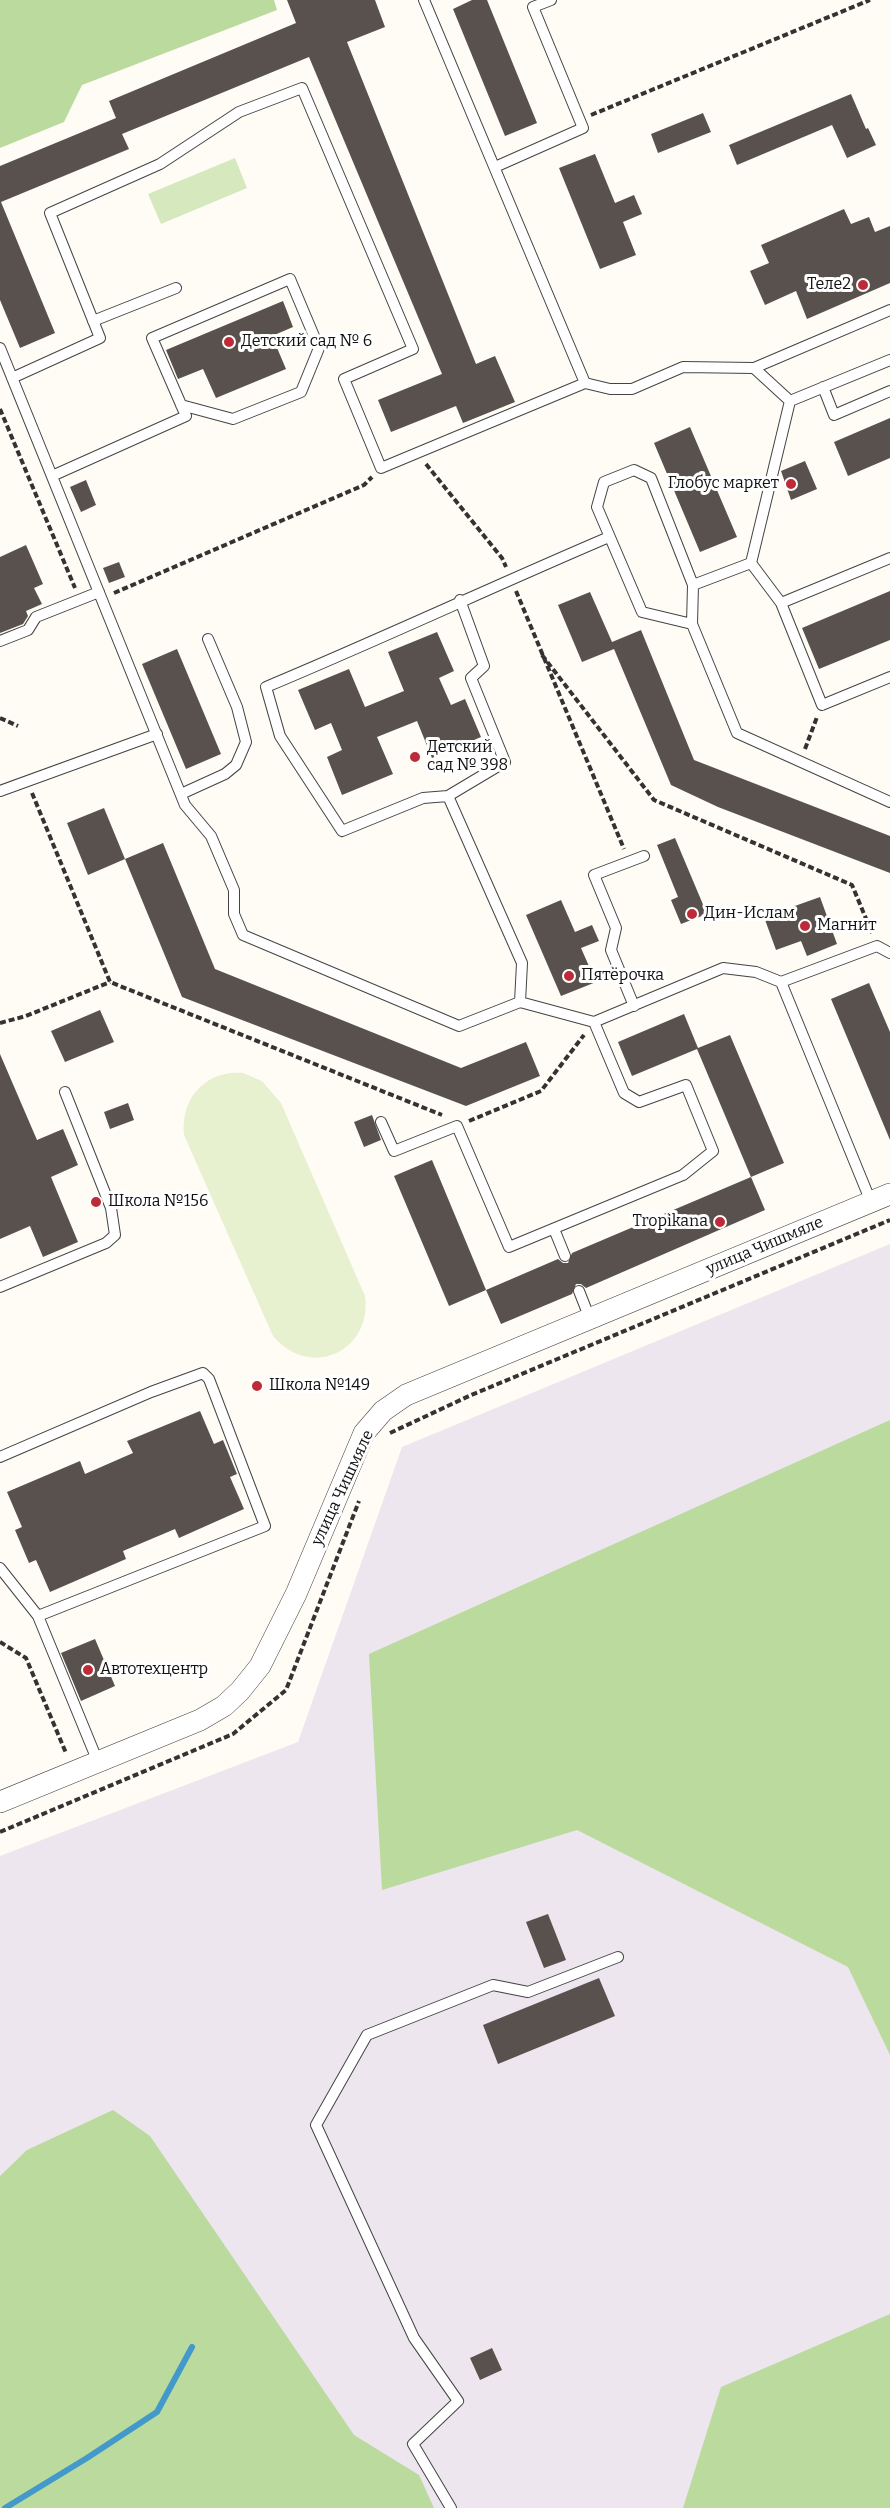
<!DOCTYPE html>
<meta charset="utf-8">
<style>
body{margin:0}
canvas{display:block;background:#fffcf5}
</style>
<canvas width="890" height="2508"></canvas>
<script>
const ctx = document.querySelector('canvas').getContext('2d');
ctx.lineJoin = 'round';
function paint(path, color) { ctx.fillStyle = color; ctx.fill(path, 'evenodd'); }
function stroke(path, color, width, dash) { ctx.strokeStyle = color; ctx.lineWidth = width; ctx.lineCap = dash ? 'butt' : 'round'; ctx.setLineDash(dash || []); ctx.stroke(path); }
function drawText(font, color, halo, rows, align = 'center') {
  ctx.font = font + ' Bitter,serif'; ctx.lineWidth = 6; ctx.setLineDash([]); ctx.textBaseline = 'middle'; ctx.strokeStyle = halo; ctx.fillStyle = color; for (const [text, x, y, turn = 0] of rows) {
    ctx.save(); ctx.translate(x, y); ctx.rotate((+turn || 0) * Math.PI / 180); ctx.textAlign = isNaN(turn) ? turn : align; if (halo) ctx.strokeText(text, 0, 0); ctx.fillText(text, 0, 0); ctx.restore();
  }
}
const industrial = new Path2D(`
 M890 1244V2508H0V1856L298 1742 402 1447Z`);
const green = new Path2D(`
 M235 158 247 188 161 224 148 194Z`);
const forest = new Path2D(`
 M0 0H274L277 10 82 85 64 122 0 148Z
 M890 1420V2055L848 1967 577 1830 382 1890 369 1654Z
 M113 2110 150 2136 354 2435 419 2475 434 2508H0V2176L27 2150Z
 M890 2314V2508H683L721 2387Z`);
const pitch = new Path2D(`
 M243 1073 262 1081 281 1103 365 1296C372 1352 310 1380 273 1336L184 1135C180 1098 206 1070 243 1073Z`);
const stream = new Path2D(`
 M5 2508 87 2458 157 2412 192 2347`);
const building = new Path2D(`
 M287 0H375L385 27 347 42 476 364 495 356 515 402 463 423 456 406 391 432 378 400 442 374 309 57 122 134 129 149 1 202 55 333 20 348 0 300V166L116 118 109 101 296 23Z
 M472 0H487L537 123 505 136 453 9Z
 M851 94 866 129 868 128 876 145 847 158 832 125 737 165 729 145Z
 M703 113 711 132 658 153 651 134Z
 M595 154 615 203 634 195 642 214 623 222 636 255 600 269 559 168Z
 M844 209 851 224 869 217 875 232 890 226V283L807 319 796 291 765 305 750 271 769 263 761 245Z
 M283 301 293 327 272 336 286 369 216 398 203 369 178 379 166 350Z
 M890 418V458L848 476 834 442Z
 M690 427 737 537 700 552 654 443Z
 M805 461 817 489 791 500 781 471Z
 M86 480 96 505 81 512 70 487Z
 M26 545 43 584 34 588 42 604 26 611 28 616 23 624 0 633V557Z
 M119 562 125 577 109 583 103 568Z
 M890 591V640L819 669 802 628Z
 M590 592 612 642 641 630 694 760 890 836V873L718 807 671 785 614 649 582 662 558 605Z
 M437 632 454 671 439 678 451 705 465 699 481 737 432 758 417 721 377 737 393 774 342 795 327 757 342 750 331 723 315 730 298 690 349 669 365 707 404 691 388 652Z
 M177 649 221 754 186 769 142 664Z
 M104 808 125 859 88 875 67 823Z
 M675 838 707 914 681 924 671 900 678 897 657 845Z
 M163 843 215 969 461 1068 526 1042 540 1076 466 1106 182 997 125 859Z
 M820 897 837 944 807 956 801 941 776 950 764 917Z
 M561 900 575 932 592 925 599 941 581 948 596 982 561 996 526 915Z
 M869 983 890 1032V1140L831 999Z
 M100 1010 114 1042 65 1062 51 1031Z
 M684 1014 698 1048 730 1035 784 1163 751 1177 697 1049 632 1076 618 1042Z
 M0 1054 37 1140 63 1129 78 1165 51 1177 78 1242 43 1257 30 1226 0 1239Z
 M128 1103 134 1120 110 1129 104 1112Z
 M372 1115 381 1140 364 1147 354 1122Z
 M432 1160 486 1290 449 1306 394 1176Z
 M751 1177 765 1210 586 1288 581 1284H576L572 1294 501 1324 486 1290 558 1259 563 1263H568L572 1253Z
 M200 1411 214 1444 223 1440 237 1474 230 1477 244 1509 179 1538 175 1529 123 1551 126 1559 50 1592 36 1560 29 1563 15 1530 22 1527 7 1492 80 1461 85 1474 133 1453 127 1441Z
 M95 1639 115 1686 81 1701 61 1653Z
 M548 1914 566 1960 544 1968 526 1922Z
 M599 1978 615 2016 498 2064 483 2025Z
 M492 2348 502 2370 480 2380 470 2358Z`);
const path = new Path2D(`
 M591 115 870 0
 M0 409 75 588
 M426 464 502 558 506 567
 M516 591 624 849
 M114 593 364 485 372 477
 M542 655 654 800 852 885 872 933
 M0 718 18 726
 M805 749 817 717
 M32 793 110 982 442 1115
 M0 1023 26 1016 110 982
 M469 1121 541 1091 584 1035
 M390 1433 469 1396 890 1220
 M0 1642 26 1658 66 1753
 M0 1832 233 1734 286 1690 359 1501`);
const service = new Path2D(`
 M495 167 583 128 533 7 551 0
 M93 321 176 288
 M0 348 185 805 211 836 234 890V914L243 935 459 1026 520 1002 594 1022
 M754 368 890 310
 M12 378 100 338 50 213 160 164 239 112 302 88 413 349 344 379 381 468 585 383 424 0
 M585 383 610 389H632L683 367 754 368 790 401
 M823 387 834 415 890 391
 M634 470 651 478 693 585 692 624 642 612 597 507 604 482Z
 M52 476 186 416 152 338 290 279 319 348 301 392 233 419 181 405
 M890 558 781 603 822 705 890 677
 M751 563 781 603
 M693 585 751 563 790 401 890 360
 M460 600 484 666 471 678 505 762 448 796 423 798 342 831 280 736 266 687C381 639 494 586 609 537
 M692 624 737 733 890 802
 M0 641 28 630 36 617 99 592
 M0 791 157 734
 M181 794 225 774 236 765 246 742 237 707 208 639
 M448 796 522 963 520 1002
 M781 982 877 946 890 953
 M634 1006 611 950 616 928 594 875 644 856
 M381 1122 394 1151 457 1126 509 1247 683 1175 713 1151 686 1085 639 1102 624 1093 594 1022 723 968 756 972 781 982 871 1202
 M554 1229 565 1256
 M0 1287 106 1243 115 1235 111 1208 65 1092
 M579 1291 590 1319
 M0 1457 151 1392 203 1373 209 1379 265 1526 38 1616 98 1762
 M0 1568 38 1616
 M451 2508 413 2444 458 2401 414 2338 316 2125 367 2035 493 1985 528 1992 618 1957`);
const minor = new Path2D(`
 M0 1802 200 1720 224 1706 240 1691 260 1666 296 1594 364 1433 383 1411 406 1395 890 1194`);
const markers = [
 [863,285,6,"#be2b38"],
 [229,342,6,"#be2b38"],
 [791,484,6,"#be2b38"],
 [415,757,6,"#be2b38"],
 [692,914,6,"#be2b38"],
 [805,926,6,"#be2b38"],
 [569,976,6,"#be2b38"],
 [96,1202,6,"#be2b38"],
 [720,1222,6,"#be2b38"],
 [257,1386,6,"#be2b38"],
 [88,1670,6,"#be2b38"]
];
const poiNames = [
 ["Теле2",851,285,"right"],
 ["Детский сад № 6",241,342],
 ["Глобус маркет",779,484,"right"],
 ["Детский",427,748],
 ["сад № 398",427,766],
 ["Дин-Ислам",704,914],
 ["Магнит",817,926],
 ["Пятёрочка",581,976],
 ["Школа №156",108,1202],
 ["Tropikana",708,1222,"right"],
 ["Школа №149",269,1386],
 ["Автотехцентр",100,1670]
];
const streetNames = [
 ["улица Чишмяле",765,1246,-23],
 ["улица Чишмяле",343,1488,-65]
];
paint(industrial, '#ede6ee');
paint(green, '#d6e9be');
paint(forest, '#bbda9e');
paint(pitch, '#e7f1d0');
stroke(stream, '#439aca', 6);
paint(building, '#59514d');
stroke(service, '#444', 12);
stroke(minor, '#444', 22);
stroke(path, '#333', 4, [6, 3]);
stroke(service, '#fff', 10);
stroke(minor, '#fff', 21);
for (const [x, y, r, color] of markers) { const dot = new Path2D(); dot.arc(x, y, r, 0, 2 * Math.PI); ctx.fillStyle = color; ctx.fill(dot); stroke(dot, '#fff', 2); }
drawText('16px', '#111', '#fff', poiNames, 'left');
drawText('16px', '#111', '#fff', streetNames);
</script>
